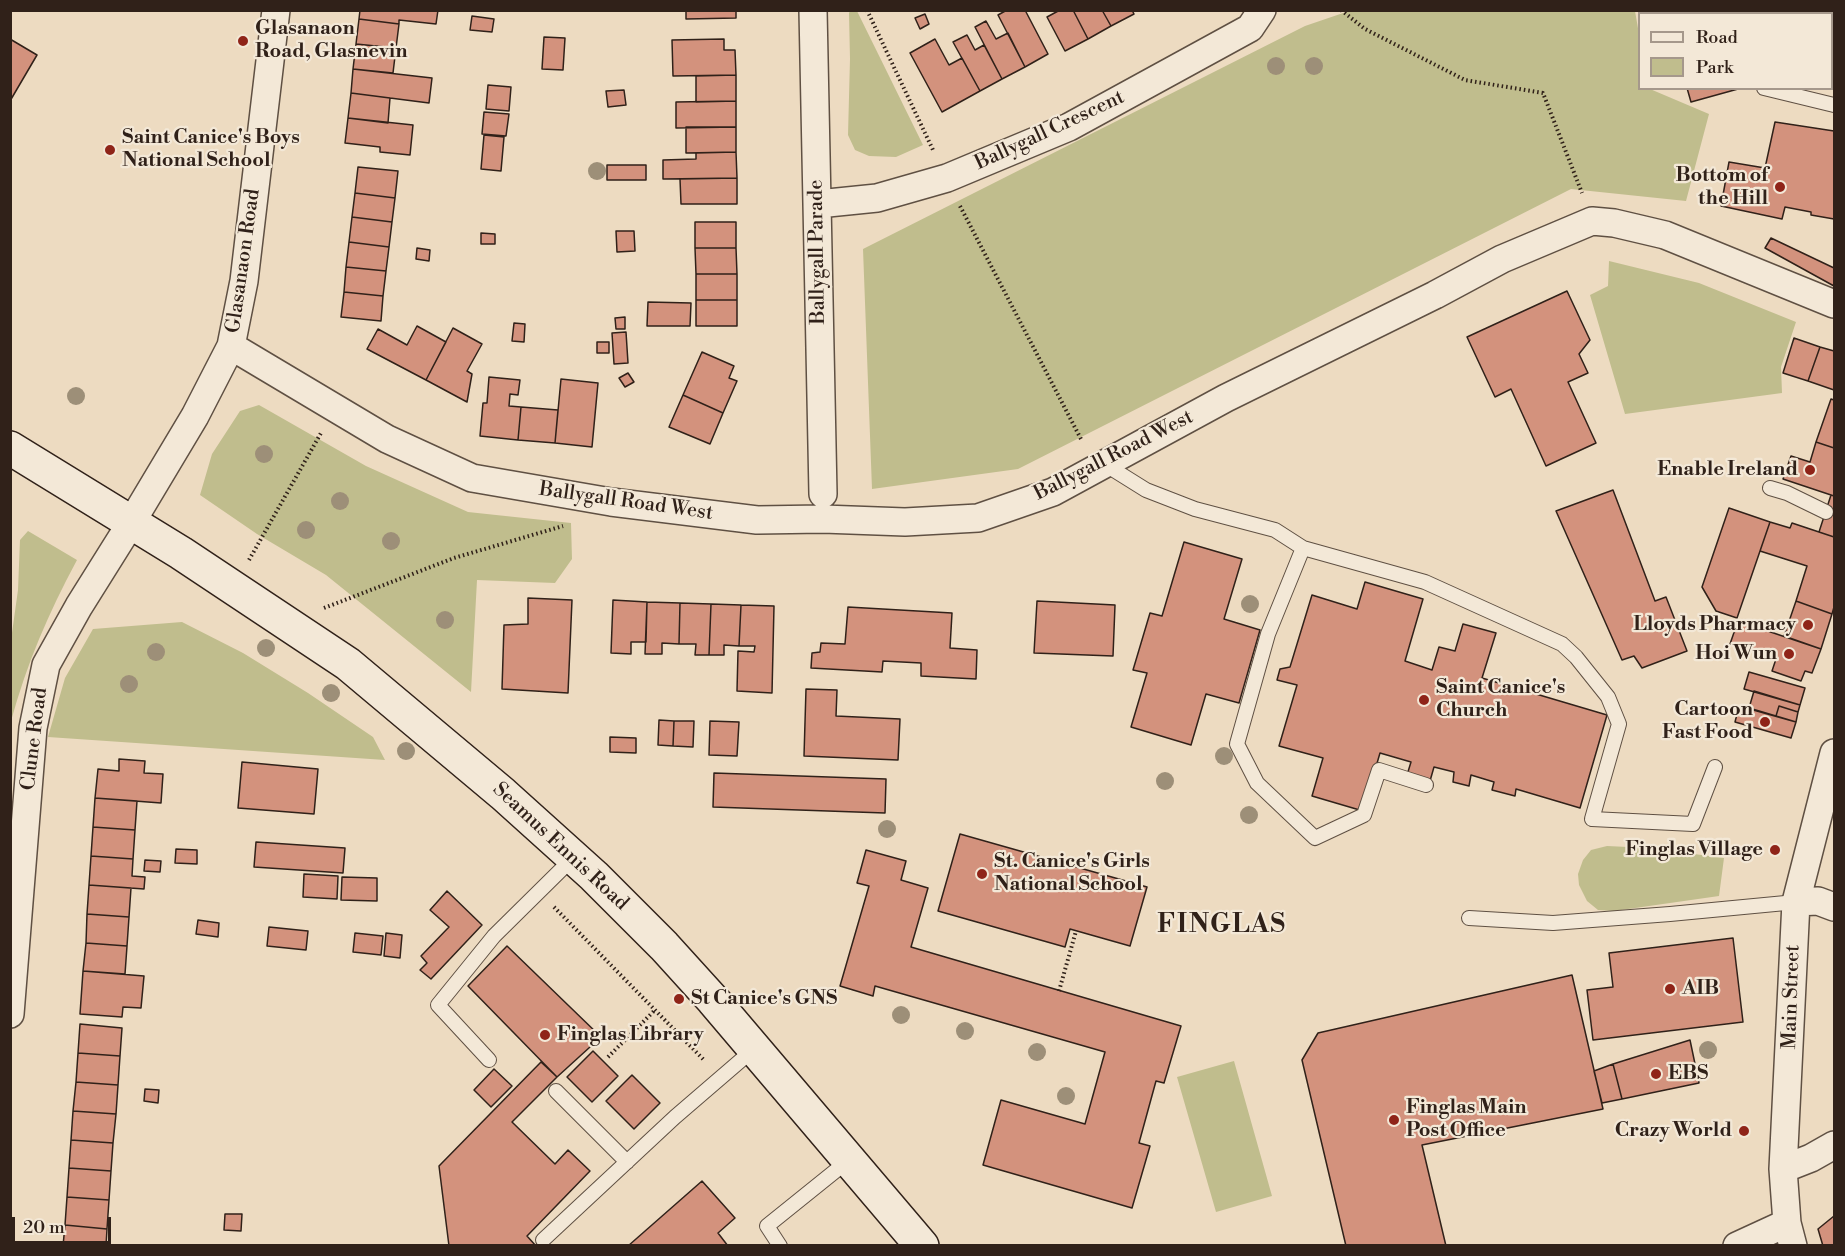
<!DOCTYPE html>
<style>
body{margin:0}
#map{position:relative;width:1845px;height:1256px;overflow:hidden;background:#eddbc1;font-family:"Libre Bodoni",serif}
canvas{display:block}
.frame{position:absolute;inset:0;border:12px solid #302119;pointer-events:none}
.legend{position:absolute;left:1638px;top:12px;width:195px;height:78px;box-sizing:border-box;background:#f3e8d7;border:2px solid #a5988b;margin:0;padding:8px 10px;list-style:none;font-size:18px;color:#302119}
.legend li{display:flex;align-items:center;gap:12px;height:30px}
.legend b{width:30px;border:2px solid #a5988b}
.scale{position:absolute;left:12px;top:1217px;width:99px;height:27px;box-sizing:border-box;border:3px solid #302119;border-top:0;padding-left:8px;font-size:18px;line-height:21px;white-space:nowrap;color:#302119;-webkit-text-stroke:4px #f3e8d7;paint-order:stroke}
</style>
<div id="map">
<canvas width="1845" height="1256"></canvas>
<div class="frame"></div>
<ul class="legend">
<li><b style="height:8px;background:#f3e8d7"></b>Road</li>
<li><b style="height:16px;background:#c0bd8d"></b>Park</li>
</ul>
<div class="scale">20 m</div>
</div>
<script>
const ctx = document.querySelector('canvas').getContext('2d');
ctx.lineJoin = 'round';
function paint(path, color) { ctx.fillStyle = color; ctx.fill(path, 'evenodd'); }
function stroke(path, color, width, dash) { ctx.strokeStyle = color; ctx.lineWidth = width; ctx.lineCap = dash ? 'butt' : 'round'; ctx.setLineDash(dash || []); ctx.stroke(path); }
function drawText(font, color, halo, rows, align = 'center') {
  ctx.font = font + ' "Libre Bodoni",serif'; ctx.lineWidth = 4.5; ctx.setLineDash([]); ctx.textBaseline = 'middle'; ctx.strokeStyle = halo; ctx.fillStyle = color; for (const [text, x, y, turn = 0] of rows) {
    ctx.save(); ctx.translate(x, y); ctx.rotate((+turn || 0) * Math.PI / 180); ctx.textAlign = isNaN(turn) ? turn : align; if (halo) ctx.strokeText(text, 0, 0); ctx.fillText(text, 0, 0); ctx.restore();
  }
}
const green = new Path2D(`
 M850 11H857L923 145 896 157 869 156 855 150 848 135 850 59 849 13Z
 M1349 11H1635L1639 34 1640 88 1650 89 1709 114 1686 201 1571 189 1018 469 872 489 863 249 1305 26Z
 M1609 261 1699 283 1796 322 1781 367 1782 393 1625 414 1590 295 1608 286Z
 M259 405 366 466 468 512 571 523 572 559 555 583 477 580 471 692 326 575 257 534 200 495 212 454 240 411Z
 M28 531 77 560C48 614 27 663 11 721L10 647 18 590 20 540Z
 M182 622 243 653 308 693 373 737 385 760 48 737 65 678 93 629Z
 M1607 846 1649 848 1724 858 1719 896 1614 911 1598 910 1587 901 1579 885 1578 874 1583 860 1591 850Z
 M1234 1061 1272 1196 1216 1212 1177 1077Z`);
const building = new Path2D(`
 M360 10H438L436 24 399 20V24L359 19Z
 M686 10H736V18L686 19Z
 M1007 10H1025L1048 54 1025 67 998 15Z
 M1060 10H1073L1088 39 1065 51 1047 17Z
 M1073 10H1102L1111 26 1088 39Z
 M1102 10H1132L1134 14 1111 26Z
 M1665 10H1734L1735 14H1666Z
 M925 14 929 24 920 29 915 18Z
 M472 16 494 19 492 32 470 30Z
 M359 19 399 24 396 48 356 44Z
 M986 21 996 39 1008 33 1025 67 1002 79 975 27Z
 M967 35 975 50 984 45 1002 79 980 91 953 42Z
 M544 37 565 38 563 70 542 69Z
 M10 39 37 55 10 101Z
 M724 39V50H735L736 75 673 76 672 40Z
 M935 39 949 65 962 58 980 91 942 112 910 53Z
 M356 44 396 48 393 73 353 69Z
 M353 69 432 78 429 103 351 93Z
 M736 75V101L696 102V76Z
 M488 85 511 87 509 111 486 109Z
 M1687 88H1738V89L1691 102Z
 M624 90 626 105 608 107 606 91Z
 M351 93 390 98 388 123 348 118Z
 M736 101V127L676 128V102Z
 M484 112 509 114 506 136 482 134Z
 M348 118 413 125 410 155 380 152V147L345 143Z
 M1775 122 1834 131V219L1811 215V212L1785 207 1782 219 1721 206 1729 162 1765 168Z
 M686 127H736V152L686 153Z
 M484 135 504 137 501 171 481 169Z
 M736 152 737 178 663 179V160L696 159V153Z
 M607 165H646V180H607Z
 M358 167 398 171 395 198 355 193Z
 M737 178V204H681L680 179Z
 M355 193 395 198 392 222 352 217Z
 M352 217 392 222 389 247 349 242Z
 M695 222H736V248H695Z
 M616 231H634L635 251 617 252Z
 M481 233 495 234V244H481Z
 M1771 238 1834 268V286L1765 248Z
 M349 242 389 247 386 271 346 267Z
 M417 248 430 250 429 261 416 259Z
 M695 248H736L737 274H696Z
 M346 267 386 271 383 296 344 292Z
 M696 274H737V300H696Z
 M1567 291 1590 340 1579 354 1588 373 1568 382 1596 443 1546 466 1511 389 1495 397 1467 337Z
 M344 292 383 296 381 321 341 317Z
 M696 300H737V326H696Z
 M648 302 691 303 690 326H647Z
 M625 317V329H616L615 318Z
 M514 323 525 324 524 342 512 341Z
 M417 326 446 342 426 380 367 349 378 329 407 345Z
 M453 328 482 344 467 371 472 374 467 402 426 380Z
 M626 332 628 363 614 364 612 333Z
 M1794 338 1820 347 1808 381 1783 373Z
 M597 342H609V353H597Z
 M1820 347 1834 351V390L1808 381Z
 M702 352 734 366 729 378 737 381 723 413 683 395Z
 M628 373 634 382 625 387 619 378Z
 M489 377 520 380 518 395 510 394 509 406 521 407 518 440 480 436 483 403H487Z
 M561 379 598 383 592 447 555 443Z
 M683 395 723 413 710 444 669 427Z
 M1831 399 1834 400V448L1816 442Z
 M521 407 558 410 555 443 518 440Z
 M1816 442 1834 448V496L1783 479 1791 456 1810 462Z
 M1613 490 1655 601 1666 597 1687 651 1642 668 1634 656 1622 660 1556 511Z
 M1831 495 1834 496V537L1819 532Z
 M1729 508 1770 522 1737 618 1716 611 1702 587Z
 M1770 522 1790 528 1792 523 1834 537V607L1832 614 1796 601 1807 566 1760 551Z
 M1184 542 1242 559 1224 619 1260 630 1239 703 1206 694 1191 745 1131 727 1147 673 1133 670 1150 613 1162 616Z
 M1365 582 1423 599 1405 661 1432 670 1439 647 1455 651 1463 624 1496 633 1482 678 1607 715 1580 808 1516 789 1515 796 1492 790 1494 782 1471 775 1469 786 1453 782 1454 772 1434 767 1430 781 1407 775 1411 762 1380 753 1363 811 1312 796 1323 758 1279 746 1297 685 1277 680 1280 669 1290 667 1312 595 1357 609Z
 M528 598 572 600 568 693 502 689 504 625 528 624Z
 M613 600 647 602 646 642H631V654L611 653Z
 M1037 601 1115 605 1113 656 1034 653Z
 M1796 601 1832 614 1821 649 1784 636Z
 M647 602 680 603 679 644 662 643V654H645Z
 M680 603 711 604 709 655H695L696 644H679Z
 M711 604 741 605 739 646 724 645V655H709Z
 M741 605 774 606 772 693 737 691 738 651 754 652 755 646H739Z
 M848 607 952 613 950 648 977 650 976 679 921 676V663L883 661 882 672 811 668 812 653 820 652 821 643 845 644Z
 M1738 621 1821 649 1812 673 1805 671 1801 681 1772 671 1776 659 1730 644Z
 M1749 672 1805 688 1800 705 1744 689Z
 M806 689 837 690 836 716 900 719 898 760 804 756Z
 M1754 691 1800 705 1798 712 1779 706 1776 716 1749 708Z
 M1739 706 1796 722 1791 738 1735 722Z
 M1779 706 1798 712 1796 722 1776 716Z
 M659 720 674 721 673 746 658 745Z
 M674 721H694L693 747 673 746Z
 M710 721 739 722 737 756 709 755Z
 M610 737 636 738V753L610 752Z
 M119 759 145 761 144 773 163 774 161 803 95 798 98 769 119 771Z
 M242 762 318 769 314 814 238 808Z
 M714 773 886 779 885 813 713 807Z
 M95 798 137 801 135 830 93 827Z
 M93 827 135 830 133 859 91 856Z
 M960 834 1147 887 1130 946 1070 929 1065 947 938 911Z
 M256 842 345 848 343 873 254 867Z
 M176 849 197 850V864L175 863Z
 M866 850 906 861 901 880 928 888 911 947 1181 1026 1164 1083 1156 1081 1139 1143 1150 1146 1132 1208 983 1165 1001 1100 1085 1124 1105 1052 875 986 873 996 840 986 869 886 857 883Z
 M91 856 133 859 132 876 145 877 144 889 89 885Z
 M145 860 161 861 160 872 144 871Z
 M304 874 338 876 337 899 303 897Z
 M342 877 377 878V901L341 900Z
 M89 885 131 888 129 917 87 914Z
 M447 891 482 925 431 979 420 970 427 963 421 956 449 927 430 910Z
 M87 914 129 917 127 946 86 943Z
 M198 920 219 923 218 937 196 934Z
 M269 927 308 931 306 950 267 946Z
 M355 933 383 936 381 955 353 952Z
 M386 933 402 935 400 958 384 956Z
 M1733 938 1743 1022 1593 1040 1587 990 1613 987 1609 953Z
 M86 943 127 946 125 974 83 971Z
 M507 946 601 1037 557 1077 468 986Z
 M83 971 144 976 141 1008 123 1007 122 1017 80 1014Z
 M1572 975 1603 1109 1422 1145 1446 1246H1346L1302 1060 1318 1033Z
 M80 1024 122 1028 120 1056 78 1053Z
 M1690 1040 1699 1083 1622 1099 1613 1064Z
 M593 1051 618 1076 592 1102 567 1077Z
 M78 1053 120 1056 118 1085 76 1082Z
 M541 1062 557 1077 512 1122 555 1164 568 1150 590 1171 527 1236 536 1246H449L439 1166Z
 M1613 1064 1622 1099 1602 1103 1594 1071Z
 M494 1069 512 1086 491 1107 474 1090Z
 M632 1075 660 1103 634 1129 606 1101Z
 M76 1082 118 1085 116 1114 73 1111Z
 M145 1089 159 1090 158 1103 144 1101Z
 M73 1111 116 1114 113 1143 71 1140Z
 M71 1140 113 1143 111 1171 69 1168Z
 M69 1168 111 1171 109 1200 67 1197Z
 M702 1181 735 1218 718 1233 728 1246H628Z
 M67 1197 109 1200 107 1229 65 1225Z
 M225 1214H242L241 1231 224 1230Z
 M1834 1216V1246H1823L1818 1229Z
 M65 1225 107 1229 106 1246H63Z`);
const path = new Path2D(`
 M867 10 933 150
 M1341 10 1365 29 1465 80 1543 93 1582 193
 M960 206 1082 441
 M249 560 321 433
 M324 608 454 558 563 526
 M554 907 704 1060
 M1059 991 1076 931
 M608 1057 655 1010`);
const service = new Path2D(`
 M1780 14 1783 10
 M1764 88 1834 105
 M1106 465 1146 490 1195 509 1275 530 1303 548 1425 582 1562 644 1576 657 1608 697 1619 724 1592 819 1693 824 1715 767
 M1770 488 1787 493 1826 512
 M1303 548 1268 634 1237 744 1257 783 1315 838 1364 815 1379 770 1426 785
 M1469 918 1553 923 1670 914 1796 902
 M489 1060 438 1005 494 936 573 858
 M556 1091 627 1162
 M543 1240 675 1117 754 1049
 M780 1246 767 1226 849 1160`);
const minor = new Path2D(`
 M813 10 823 494
 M818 204 877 198 947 178 1069 127 1250 28 1262 10
 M231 346 387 439 472 478 611 502 757 520 823 519 905 522 978 518 1053 492 1226 398 1435 295 1502 259 1592 221 1614 223 1665 235 1834 304
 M1796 902 1818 901 1834 907
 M10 1014 33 728 46 665 79 606 131 523 195 416 231 346 244 281 276 10
 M1783 1169 1811 1158 1834 1145
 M1737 1246 1787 1223
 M1793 1246 1787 1223 1783 1169 1796 902 1834 753`);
const secondary = new Path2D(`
 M10 448 181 553 348 664 503 794 594 876 664 946 713 1000 922 1246`);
const trees = [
 [1276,66],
 [1314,66],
 [597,171],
 [76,396],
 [264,454],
 [340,501],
 [306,530],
 [391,541],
 [1250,604],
 [445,620],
 [266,648],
 [156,652],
 [129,684],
 [331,693],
 [406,751],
 [1224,756],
 [1165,781],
 [1249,815],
 [887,829],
 [901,1015],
 [965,1031],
 [1708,1050],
 [1037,1052],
 [1066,1096]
];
const markers = [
 [243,41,6,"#8f2418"],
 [110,150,6,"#8f2418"],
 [1780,187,6,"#8f2418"],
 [1810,470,6,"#8f2418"],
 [1808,625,6,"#8f2418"],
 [1789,654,6,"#8f2418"],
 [1424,700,6,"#8f2418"],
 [1765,722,6,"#8f2418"],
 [1775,850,6,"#8f2418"],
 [982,874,6,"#8f2418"],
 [1670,989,6,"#8f2418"],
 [679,999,6,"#8f2418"],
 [545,1035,6,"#8f2418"],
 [1656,1074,6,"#8f2418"],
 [1394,1120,6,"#8f2418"],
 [1744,1131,6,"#8f2418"]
];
const poiNames = [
 ["Glasanaon",255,29],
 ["Road, Glasnevin",255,52],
 ["Saint Canice's Boys",122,138],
 ["National School",122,161],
 ["Bottom of",1768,176,"right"],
 ["the Hill",1768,199,"right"],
 ["Enable Ireland",1798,470,"right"],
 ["Lloyds Pharmacy",1796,625,"right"],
 ["Hoi Wun",1777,654,"right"],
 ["Saint Canice's",1436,688],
 ["Church",1436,711],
 ["Cartoon",1753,710,"right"],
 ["Fast Food",1753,733,"right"],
 ["Finglas Village",1763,850,"right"],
 ["St. Canice's Girls",994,862],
 ["National School",994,885],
 ["AIB",1682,989],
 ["St Canice's GNS",691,999],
 ["Finglas Library",557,1035],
 ["EBS",1668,1074],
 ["Finglas Main",1406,1108],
 ["Post Office",1406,1131],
 ["Crazy World",1732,1131,"right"]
];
const streetNames = [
 ["Ballygall Crescent",1050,131,-25],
 ["Ballygall Parade",818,252,-91],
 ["Glasanaon Road",244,261,-82],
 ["Ballygall Road West",1114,456,-27],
 ["Ballygall Road West",626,502,8],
 ["Clune Road",35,739,-83],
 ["Seamus Ennis Road",560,847,43],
 ["Main Street",1792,997,-88]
];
const districtNames = [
 ["FINGLAS",1222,926]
];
paint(green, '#c0bd8d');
paint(building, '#d3927d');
stroke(building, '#302119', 1.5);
stroke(service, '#5f5043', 16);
stroke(minor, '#5f5043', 30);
stroke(secondary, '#302119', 36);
stroke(path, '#302119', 4, [1.5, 3]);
stroke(service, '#f3e8d7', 14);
stroke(minor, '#f3e8d7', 27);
stroke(secondary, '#f3e8d7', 33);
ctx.fillStyle = '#9d8f78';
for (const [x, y] of trees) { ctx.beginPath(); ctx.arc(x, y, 9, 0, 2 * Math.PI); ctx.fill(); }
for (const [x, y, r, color] of markers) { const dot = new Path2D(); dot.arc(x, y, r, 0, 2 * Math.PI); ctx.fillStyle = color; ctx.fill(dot); stroke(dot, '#f3e8d7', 2); }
drawText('bold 20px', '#302119', '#f3e8d7', poiNames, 'left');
drawText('20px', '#302119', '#f3e8d7', streetNames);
ctx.letterSpacing = '1.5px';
drawText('bold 26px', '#302119', '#f3e8d7', districtNames);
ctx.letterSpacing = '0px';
</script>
